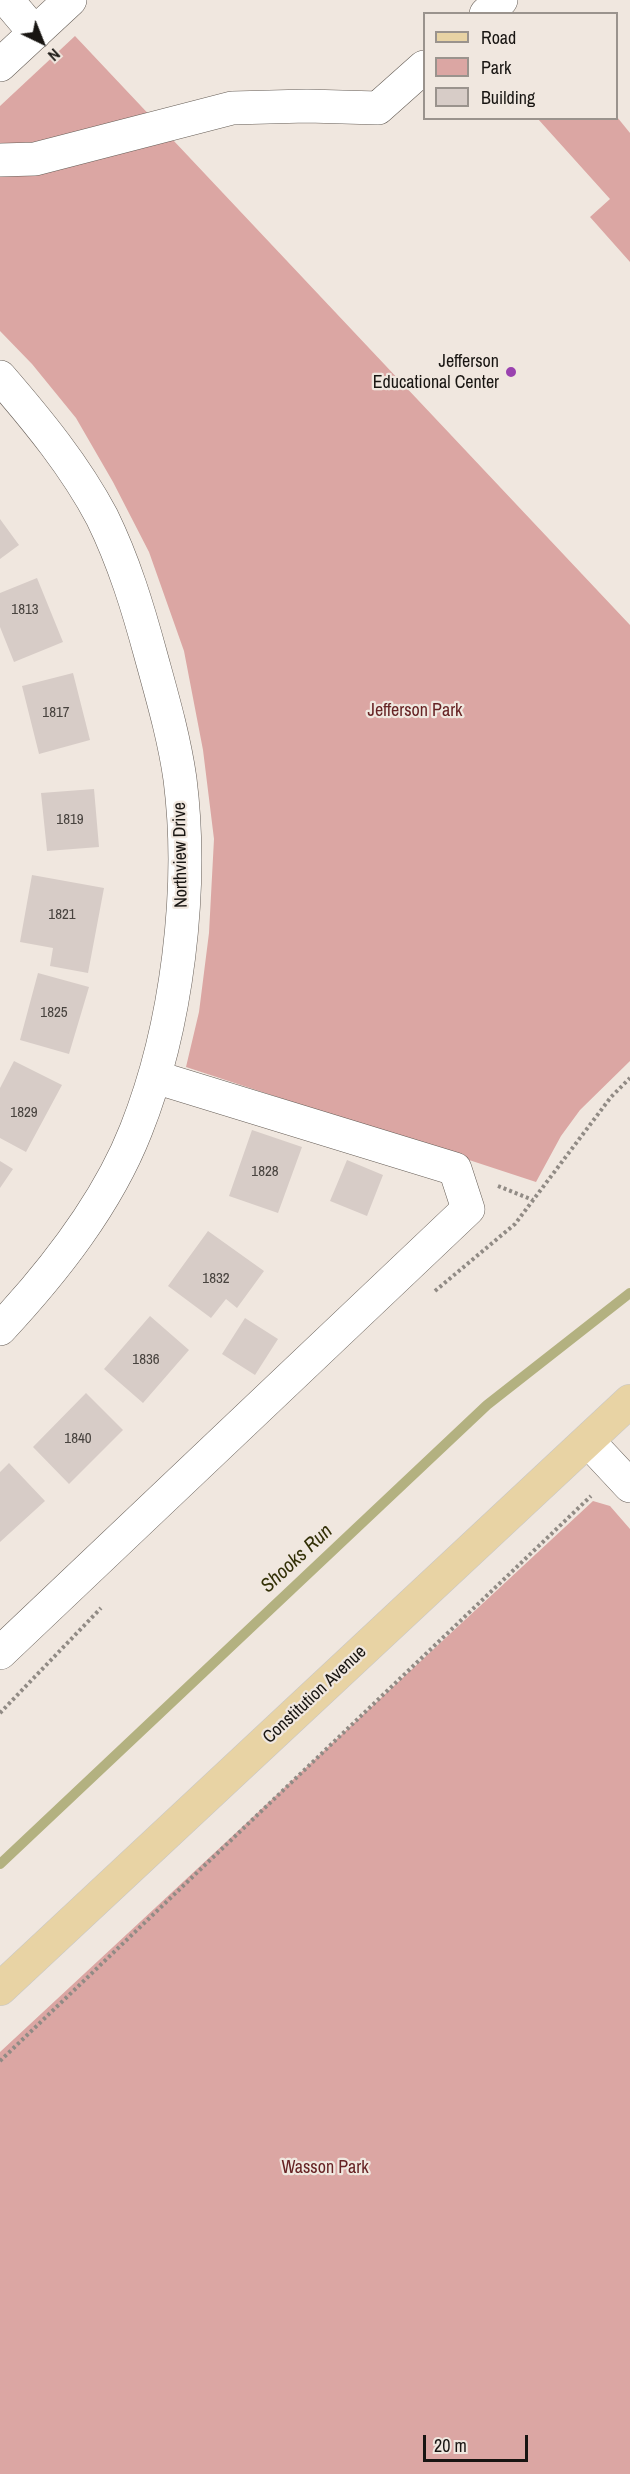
<!DOCTYPE html>
<style>
body{margin:0}
#map{position:relative;width:630px;height:2474px;overflow:hidden;background:#f0e7df;font-family:"Archivo Narrow",sans-serif}
canvas{display:block}
.legend{position:absolute;left:423px;top:12px;width:195px;height:108px;box-sizing:border-box;background:#f0e7df;border:2px solid #9a938d;margin:0;padding:8px 10px;list-style:none;font-size:18px;color:#181512}
.legend li{display:flex;align-items:center;gap:12px;height:30px}
.legend b{width:30px;border:2px solid #9a938d}
.north{position:absolute;left:12px;top:12px;width:60px;height:60px;-webkit-text-stroke:4px #f0e7df;paint-order:stroke;rotate:137deg;font-size:16px;font-weight:700;line-height:24px;text-align:center;color:#181512}
.north::after{content:'';display:block;margin:auto;width:21px;height:27px;background:#181512;clip-path:polygon(50% 0,100% 100%,50% 72%,0 100%)}
.scale{position:absolute;left:423px;top:2435px;width:105px;height:27px;box-sizing:border-box;border:3px solid #181512;border-top:0;padding-left:8px;font-size:18px;line-height:21px;white-space:nowrap;color:#181512;-webkit-text-stroke:4px #f0e7df;paint-order:stroke}
</style>
<div id="map">
<canvas width="630" height="2474"></canvas>
<ul class="legend">
<li><b style="height:8px;background:#e8d3a4"></b>Road</li>
<li><b style="height:16px;background:#dba6a3"></b>Park</li>
<li><b style="height:16px;background:#d7ccc7"></b>Building</li>
</ul>
<div class="north">N</div>
<div class="scale">20 m</div>
</div>
<script>
const ctx = document.querySelector('canvas').getContext('2d');
ctx.lineJoin = 'round';
function paint(path, color) { ctx.fillStyle = color; ctx.fill(path, 'evenodd'); }
function stroke(path, color, width, dash) { ctx.strokeStyle = color; ctx.lineWidth = width; ctx.lineCap = dash ? 'butt' : 'round'; ctx.setLineDash(dash || []); ctx.stroke(path); }
function drawText(font, color, halo, rows, align = 'center') {
  ctx.font = font + ' "Archivo Narrow",sans-serif'; ctx.lineWidth = 4.5; ctx.setLineDash([]); ctx.textBaseline = 'middle'; ctx.strokeStyle = halo; ctx.fillStyle = color; for (const [text, x, y, turn = 0] of rows) {
    ctx.save(); ctx.translate(x, y); ctx.rotate((+turn || 0) * Math.PI / 180); ctx.textAlign = isNaN(turn) ? turn : align; if (halo) ctx.strokeText(text, 0, 0); ctx.fillText(text, 0, 0); ctx.restore();
  }
}
const green = new Path2D(`
 M75 36 630 625V1061L580 1110 561 1136 536 1182 186 1067 199 1012 209 933 214 839 203 750 184 651 149 552 113 482 76 418 32 364 0 331V106Z
 M617 117 630 133V262L590 217 610 199 538 119Z
 M593 1501 610 1506 630 1529V2474H0V2052Z`);
const stream = new Path2D(`
 M0 1864 487 1405 630 1293`);
const building = new Path2D(`
 M0 519 19 545 0 559Z
 M37 578 63 642 14 662 0 627V593Z
 M73 673 90 740 39 754 22 686Z
 M94 789 99 847 47 851 41 793Z
 M32 875 104 888 88 973 50 966 53 948 20 942Z
 M38 973 89 987 69 1054 20 1040Z
 M14 1061 62 1085 26 1152 0 1138V1088Z
 M252 1130 302 1147 278 1213 229 1196Z
 M347 1160 383 1175 367 1216 330 1201Z
 M0 1161 13 1169 0 1188Z
 M208 1231 264 1271 237 1308 226 1299 211 1318 168 1286Z
 M150 1316 189 1350 143 1403 104 1369Z
 M245 1318 278 1339 255 1375 222 1354Z
 M86 1393 123 1430 69 1484 33 1447Z
 M9 1463 45 1501 0 1542V1472Z`);
const path = new Path2D(`
 M498 1186 533 1200
 M435 1291 515 1224 611 1097 630 1078
 M0 1713 101 1608
 M0 2061 591 1496`);
const minor = new Path2D(`
 M7 0 35 33
 M486 14 501 0
 M0 65 70 0
 M0 160 35 159 232 108 307 106 378 108 424 67
 M0 377C38 421 75 466 102 517 124 562 138 608 151 656 162 696 174 737 180 779 194 889 177 1027 136 1130 107 1204 54 1271 0 1329
 M588 1441 630 1486
 M0 1653 468 1209 455 1169 155 1077`);
const major = new Path2D(`
 M0 1989 630 1401`);
const markers = [
 [511,372,6,"#9a42af"]
];
const numberNames = [
 ["1813",25,610],
 ["1817",56,713],
 ["1819",70,820],
 ["1821",62,915],
 ["1825",54,1013],
 ["1829",24,1113],
 ["1828",265,1172],
 ["1832",216,1279],
 ["1836",146,1360],
 ["1840",78,1439]
];
const poiNames = [
 ["Jefferson",499,362],
 ["Educational Center",499,383]
];
const parkNames = [
 ["Jefferson Park",415,711],
 ["Wasson Park",325,2168]
];
const streetNames = [
 ["Northview Drive",181,855,-91],
 ["Constitution Avenue",315,1695,-43]
];
const waterNames = [
 ["Shooks Run",297,1559,-43]
];
paint(green, '#dba6a3');
stroke(stream, '#b3b180', 10);
paint(building, '#d7ccc7');
stroke(minor, '#665e57', 34);
stroke(major, '#c8c7c6', 34);
stroke(path, '#918b85', 4, [3, 3]);
stroke(minor, '#fff', 33);
stroke(major, '#e8d3a4', 33);
for (const [x, y, r, color] of markers) { const dot = new Path2D(); dot.arc(x, y, r, 0, 2 * Math.PI); ctx.fillStyle = color; ctx.fill(dot); stroke(dot, '#f0e7df', 2); }
drawText('15px', '#48433f', null, numberNames);
drawText('18px', '#181512', '#f0e7df', poiNames, 'right');
drawText('18px', '#662324', '#f0e7df', parkNames);
drawText('18px', '#181512', '#f0e7df', streetNames);
drawText('italic 20px', '#333007', '#f0e7df', waterNames);
</script>
